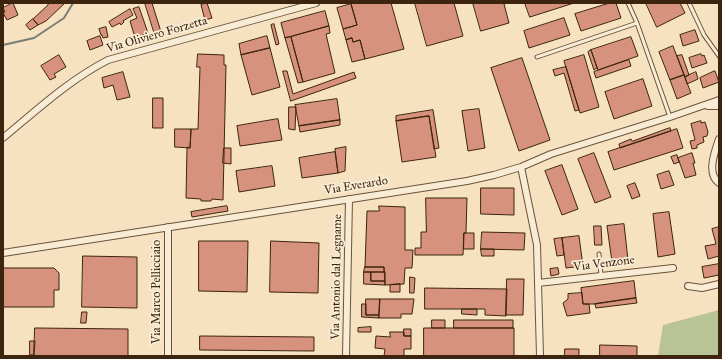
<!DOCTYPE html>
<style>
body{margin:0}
#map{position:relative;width:722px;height:359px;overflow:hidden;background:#f6e2c0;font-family:"IM FELL Great Primer",serif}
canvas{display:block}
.frame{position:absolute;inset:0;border:4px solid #3d240e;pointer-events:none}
</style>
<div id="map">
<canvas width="722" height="359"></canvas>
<div class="frame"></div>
</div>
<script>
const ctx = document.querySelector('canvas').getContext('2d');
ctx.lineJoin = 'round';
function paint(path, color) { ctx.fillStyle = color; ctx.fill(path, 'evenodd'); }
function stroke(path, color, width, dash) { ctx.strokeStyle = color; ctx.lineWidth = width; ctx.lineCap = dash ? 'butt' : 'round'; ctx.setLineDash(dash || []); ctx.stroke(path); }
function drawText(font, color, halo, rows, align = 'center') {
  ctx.font = font + ' "IM FELL Great Primer",serif'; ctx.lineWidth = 3.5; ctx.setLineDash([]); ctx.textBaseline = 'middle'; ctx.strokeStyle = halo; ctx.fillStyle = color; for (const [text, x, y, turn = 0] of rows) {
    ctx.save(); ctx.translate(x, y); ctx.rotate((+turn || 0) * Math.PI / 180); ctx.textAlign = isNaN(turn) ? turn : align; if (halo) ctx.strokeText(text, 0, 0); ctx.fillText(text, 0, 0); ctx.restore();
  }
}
const green = new Path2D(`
 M719 310V356H658L663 325Z`);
const stream = new Path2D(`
 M3 45 34 38 64 18 73 3`);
const building = new Path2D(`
 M13 3 18 15 7 20 3 13 5 12 3 8Z
 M47 3H65L46 21 38 25 33 19 48 5Z
 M145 3H152L162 35 156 38Z
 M207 3 212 18 205 20 201 5Z
 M357 3H391L404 49 365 59 360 40 353 42 352 38 346 40 343 29 357 25 351 4Z
 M415 3H454L463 36 427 46Z
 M473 3H508L504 4 509 23 481 31Z
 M525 3H574L530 17Z
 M610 3H616L621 18 581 31 575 14Z
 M646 3H680L685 13 657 27Z
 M351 4 357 25 343 29 337 8Z
 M139 7 148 33 142 35 143 39 136 41 130 21 137 18 133 9Z
 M130 9 133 15 123 21 124 22 121 25 120 23 112 27 109 22Z
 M325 11 329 26 285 38 281 23Z
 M564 18 570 35 529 48 524 31Z
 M33 19 38 25 30 30 26 25Z
 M274 24 279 44 276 45 271 25Z
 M329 26 330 33 326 34 335 73 303 82 291 37Z
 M106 27 108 37 103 38 102 35H101L99 29Z
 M695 30 699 41 683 46 680 35Z
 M100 36 103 45 90 50 87 41Z
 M267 36 270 48 241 55 239 44Z
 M291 37 303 82 298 83 285 38Z
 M631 37 638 56 598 70 591 50Z
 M352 38 353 42 360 40 365 59 352 62 346 40Z
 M673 46 684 75 670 80 659 52Z
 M270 48 280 87 252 95 241 55Z
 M591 50 597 68 594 70 588 52Z
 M198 54 224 55V65H226L223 200 212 199 211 201H201V199L186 198 187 147 190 148 191 129H198L200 67H197Z
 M701 54 702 56 704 55 707 63 692 68 689 58Z
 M59 55 66 67 54 74 56 77 50 80 41 66Z
 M584 55 599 107 580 113 564 61Z
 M682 55 689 75 685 77 677 56Z
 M522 58 550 140 519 151 491 68Z
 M629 60 631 66 596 78 594 72Z
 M566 67 579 110 575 111 564 73 555 76 553 70Z
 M283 71H287L293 94 354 72 356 78 291 101Z
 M715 71 719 82 703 88 700 78Z
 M123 72 130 97 117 100 113 85 104 88 102 78Z
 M696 72 698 79 687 84 685 77Z
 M684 75 691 93 677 99 670 80Z
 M643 79 652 106 614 119 605 92Z
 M153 98H163V128H153Z
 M337 99 340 120 299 126 295 105Z
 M289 107H296L295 130 289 129Z
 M479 109 485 148 468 151 462 111Z
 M433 110 439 148 434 149 429 116 396 121V116Z
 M429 116 436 157 402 162 396 121Z
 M278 119 282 140 240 146 237 126Z
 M340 120V125L300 132 299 126Z
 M701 121V123L705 122 708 132 707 136 703 137 704 142 697 145V148L692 149 690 141 695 140 691 124Z
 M670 128 671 131 620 148 619 144 631 139 632 141Z
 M175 129H191L190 148 175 147Z
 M677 129 683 148 614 170 608 152Z
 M346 147 345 171 338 173 335 149Z
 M224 148H231V164L223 163Z
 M335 152 338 173 302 178 299 158Z
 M594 153 611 197 595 203 578 159Z
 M692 153 695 163H693L696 175 685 178 678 158Z
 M677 155 679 162 674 164 671 157Z
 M562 165 578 209 562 215 545 171Z
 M272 166 275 186 239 192 236 171Z
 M669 171 674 185 661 189 657 175Z
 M635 183 640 196 632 199 627 186Z
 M481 188H514V215L481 214Z
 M426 198H467L466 233H464L463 255H415V248H421V232H426Z
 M227 206 228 211 192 217 191 212Z
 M379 206 405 207V250H413L412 268H405L404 284 385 285 384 267H365L367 211H379Z
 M669 212 675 254 658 257 653 214Z
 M624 224 628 260 612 262 607 226Z
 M594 226H601L602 245H595Z
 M719 227V256L708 259 705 246 716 244 712 229Z
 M482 232 525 233 524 250 481 249Z
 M464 233H474V249H464Z
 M579 236 583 266 566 268 562 238Z
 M562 238 564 255 557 256 554 239Z
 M199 241H248L247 292 199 291Z
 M271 241 319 243 318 293 270 292Z
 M481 249H494V256H482Z
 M83 256 137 257V308L82 307Z
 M719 264V275L704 278 702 267Z
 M365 267H384V272H364Z
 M3 268H54L59 273V290H54V307H3Z
 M558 268 559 274 551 276 550 269Z
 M364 272H371V281H385V285L364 284Z
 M371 272H385V281H371Z
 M410 277 415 278 414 293H410Z
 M507 279H524L523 315H506Z
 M634 281 636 298 595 304H583L581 288Z
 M400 284V292H390V285Z
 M425 288 507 289 506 316 485 315V309H425Z
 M582 293 583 304H589L590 313 567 316 563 303 568 299V294Z
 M636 298 637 303 596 308 595 304Z
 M366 299H380L379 315H366Z
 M380 299H414L412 314H401V318H379Z
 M362 304H366V315H379V318L362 317Z
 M462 309H477V315L462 314Z
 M82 312H87L86 323H81Z
 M432 320H445V328H432Z
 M454 320H513V328H454Z
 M371 327V332H358V328Z
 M35 328 128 329V356H34Z
 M424 328H514V356H424Z
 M404 329H411V336H404Z
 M390 332H404V336H411V349H404V356H384L385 349 375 348 376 336 390 337Z
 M200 336 314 337V351L200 350Z
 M30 341H35L34 355H30Z
 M600 345 637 346V356H600Z
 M565 349H579V356H565Z`);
const service = new Path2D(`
 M628 3 637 23 670 117
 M689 3 704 35 719 56
 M537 57 637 23
 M599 254 601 275`);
const minor = new Path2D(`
 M708 106H719
 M3 138C37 110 69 80 108 60L316 3
 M719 139C715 151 706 174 719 183
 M521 167 537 245 540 356
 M168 227V356
 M3 253 467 181 494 175 521 167 551 154 670 117 719 100
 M538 283 673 268
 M688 286 702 288 719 284
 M346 356 349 199`);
const streetNames = [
 ["Via Oliviero Forzetta",157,35,-16],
 ["Via Everardo",356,186,-9],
 ["Via Venzone",604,264,-7],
 ["Via Antonio dal Legname",337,277,-89],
 ["Via Marco Pellicciaio",157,292,-90]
];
paint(green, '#b8c495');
stroke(stream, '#777f75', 2);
paint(building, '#d6927d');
stroke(building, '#3d240e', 1);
stroke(service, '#6b543a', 5);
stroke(minor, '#6b543a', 8);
stroke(service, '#f9ecd6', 3);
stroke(minor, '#f9ecd6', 6);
drawText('12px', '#3d240e', '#f9ecd6', streetNames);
</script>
